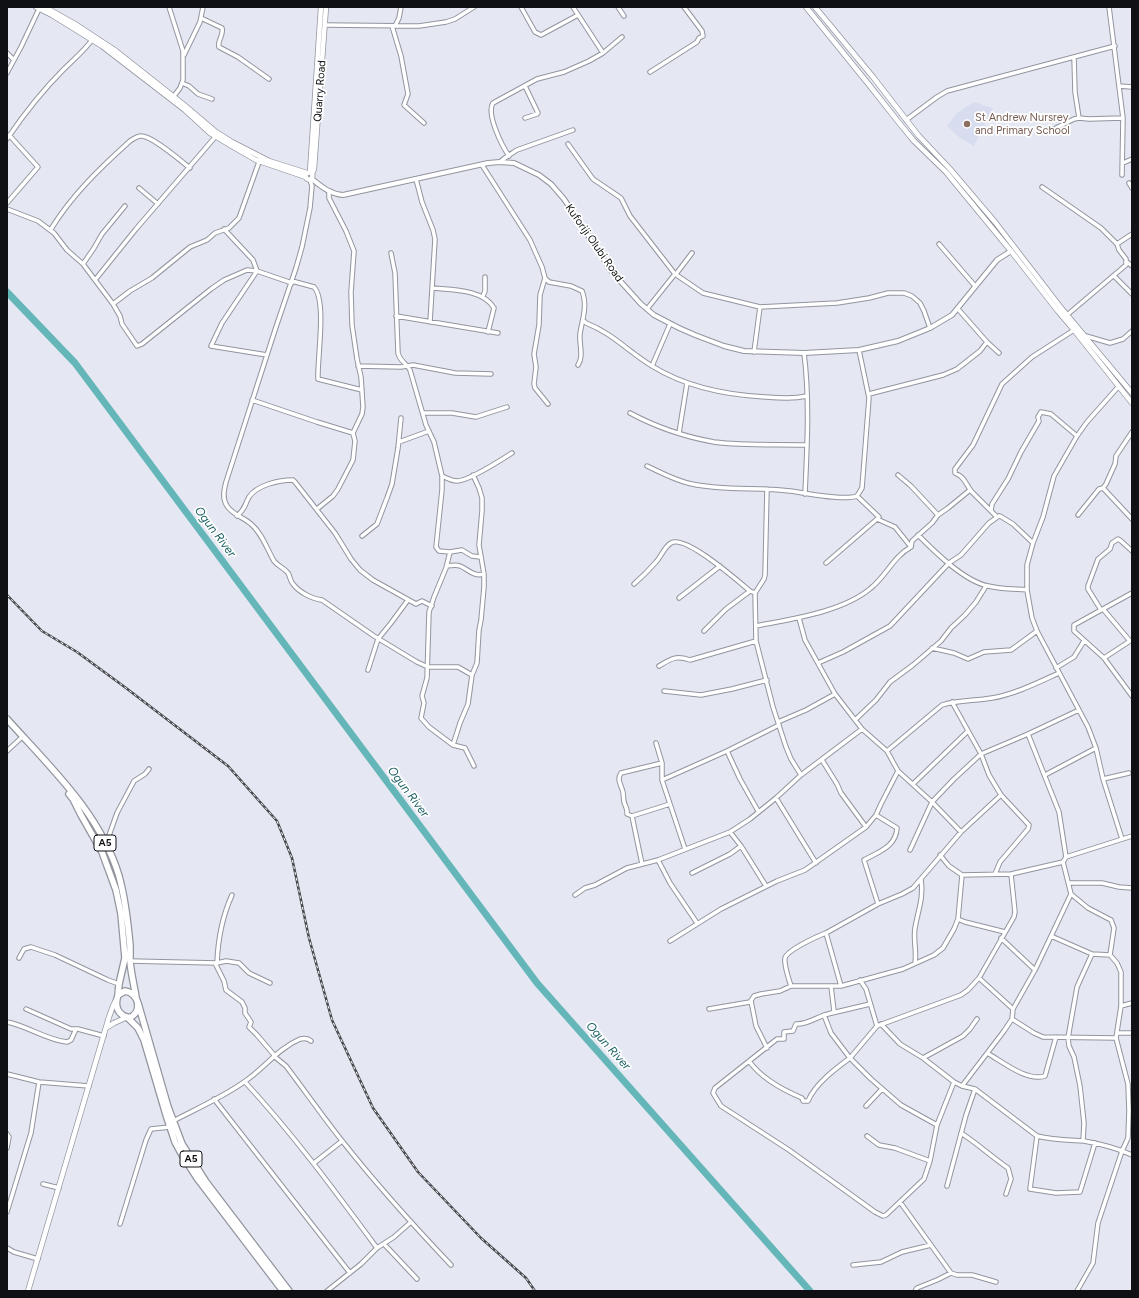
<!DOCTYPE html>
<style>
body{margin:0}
#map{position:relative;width:1139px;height:1298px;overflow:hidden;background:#e5e8f2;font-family:Figtree,sans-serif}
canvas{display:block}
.frame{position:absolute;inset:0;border:8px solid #0f1014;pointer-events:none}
</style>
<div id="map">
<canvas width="1139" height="1298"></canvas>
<div class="frame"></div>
</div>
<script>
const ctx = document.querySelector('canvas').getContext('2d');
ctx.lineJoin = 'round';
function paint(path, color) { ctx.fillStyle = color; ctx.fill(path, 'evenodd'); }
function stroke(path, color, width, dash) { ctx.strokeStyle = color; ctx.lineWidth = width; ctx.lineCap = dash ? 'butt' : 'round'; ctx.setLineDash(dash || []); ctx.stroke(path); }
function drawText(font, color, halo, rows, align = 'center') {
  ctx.font = font + ' Figtree,sans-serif'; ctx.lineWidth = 3.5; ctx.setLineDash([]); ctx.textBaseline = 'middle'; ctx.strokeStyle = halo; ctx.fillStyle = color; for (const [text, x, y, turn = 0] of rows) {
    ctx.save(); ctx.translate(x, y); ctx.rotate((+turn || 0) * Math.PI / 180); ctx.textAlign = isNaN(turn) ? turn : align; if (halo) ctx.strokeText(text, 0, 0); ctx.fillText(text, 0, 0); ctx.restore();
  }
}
const built = new Path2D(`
 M974 102 993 108 974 146 960 138 947 126 957 113Z`);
const river = new Path2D(`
 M7 292 75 363 537 983 810 1291`);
const minor = new Path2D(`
 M169 7 183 51V80L180 88 174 96
 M521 7 535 32 541 35 578 15
 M573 7 603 53
 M618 7 624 16
 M1109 7 1123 118 1122 175
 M201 18 222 28C224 35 217 41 219 47L238 57 269 79
 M325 25 419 26 446 22 455 19 474 7
 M392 26 401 56 408 94 404 105 424 123
 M395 26 399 18 401 7
 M7 53 14 60
 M184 55 200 22 203 7
 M1074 57 1075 92 1079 118
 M650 72 694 44 697 42 699 38 703 36 702 31 684 7
 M7 73 21 47 39 9
 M182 83 189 86 198 94 212 99
 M1119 86 1132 87
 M525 118 537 114 538 113 525 86
 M906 120 937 97 947 91 1115 46
 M1048 132 1074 119 1079 118 1089 119 1123 118
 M7 139C24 114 43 90 64 69 74 59 84 51 92 40
 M568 144 593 179 621 198 630 216 675 274 703 293 760 307 837 303 869 298 888 293H904L912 296 920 303 924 311 930 328
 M509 156C502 146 486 114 493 103L537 79 564 72 589 61 603 53 622 37
 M500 162C505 157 511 154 517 150L573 130
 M1123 163 1132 159
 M482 165 530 240 542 267 545 278 540 295 539 325 534 354 536 367 534 384 535 388 548 404
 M416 179 422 202 433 230 435 239 430 322
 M310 180 312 186 310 208 302 247 296 268 276 327 226 482C224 490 222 498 227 506 233 515 243 517 251 524 262 533 267 549 274 561 278 566 284 568 288 573 290 576 290 581 293 584 299 592 312 599 322 600L374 636 417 662 428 667H458L472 675
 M1129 183 1132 188
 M1042 187 1101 228 1117 244
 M139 188 158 204
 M7 203 38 167 9 135
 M7 209 38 221 54 233 67 250 83 264 113 304 120 316 122 324 137 346 142 344 211 289 224 280 247 270 257 271 292 283
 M51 229C72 195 100 168 130 141 133 139 137 136 141 136 151 135 181 161 190 168
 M224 229 253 260 257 271 222 323 211 346 267 355
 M939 244 975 286
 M391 253 395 273 398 353C400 362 406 362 410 370L426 425 434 442 442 476V490L436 547 439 551 450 552 462 550 472 556 480 557
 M1127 262 1132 266
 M83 264 94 248 102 234 125 206
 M676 274 692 253
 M1114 276 1132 294
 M545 278 549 282 571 286 582 291C588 306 582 320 580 334 579 345 584 356 578 365
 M95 280 136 229 216 136
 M292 281 314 287C327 301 317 359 318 379L362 390
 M432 288C452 290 483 289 494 308L488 332
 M483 296 485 291V277
 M113 304 130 291 152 278 190 247 207 240 215 233 229 228 239 218 259 162
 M647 309 675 274
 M958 309 987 342 999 353
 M1067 315 1126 265V259L1119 250 1117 244 1132 234
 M396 316 498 333
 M584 321 586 323C612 333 629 352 652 366 686 387 726 395 765 397 780 398 793 399 807 396
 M1086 336 1110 343 1123 339 1132 331
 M754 352 760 307
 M804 353C810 400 807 447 805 494
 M358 366 401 367 413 365 455 373 491 374
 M652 366 670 324
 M1119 386 1087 422 1077 436 1054 476 1043 517 1033 543 1027 565V590L1032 618 1037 631 1088 727 1096 748 1103 779 1122 839
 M869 394 943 375 957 369 980 351 987 342
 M252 400 317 422 353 433
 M423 413H452L476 417 507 407
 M630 413C656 427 686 437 714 442 745 446 776 444 807 445
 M1132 432 1116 456 1115 464 1106 484 1103 488 1132 519
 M679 433 687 383
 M399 442 429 431
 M647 466C662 473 676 481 692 484 724 491 758 487 790 491 807 493 843 501 857 496L862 488 869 398 859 350
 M898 475 911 486 938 515
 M442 476C447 478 451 481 457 481 469 481 501 460 512 453
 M767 489 765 575 764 579 755 593 756 641 773 707 786 747 791 759 801 775
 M857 496 879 517 877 519 895 527 911 547
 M317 509 333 496 338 489 353 460 355 441 353 433 362 414 363 407 361 377 357 359 352 325 351 292 354 251 346 231 329 198V191
 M991 511 992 504 1008 479 1021 452 1039 421 1038 417 1041 412 1051 414 1077 436
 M1078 515 1099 489 1103 488
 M237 516C246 508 244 506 249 497 257 485 279 480 293 480L295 482 335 533 351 559 360 570 373 580 416 604 422 601 432 606
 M918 535C935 552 964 581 988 586 1000 589 1014 589 1027 590
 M362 536 377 524 387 498 392 484 398 448 401 418
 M1033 543 1013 524 1000 516 997 517C989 509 980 500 972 492 965 484 966 478 955 473V469L973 445 1002 384 1032 357 1074 330
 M450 552 446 568 434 597 429 612 427 678 422 696 424 703 421 718 429 727 453 745 465 748 474 766
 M826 563 877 519
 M447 566C451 566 455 564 460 566 468 569 473 577 484 574
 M634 584C642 577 649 570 656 562 661 557 664 547 671 543 685 534 738 581 750 591L755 593
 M1132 593 1074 625V631L1104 658 1132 696
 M679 598 720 566
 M1103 609 1130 641 1104 658
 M1101 610 1088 589V586L1098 559 1110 549 1112 543 1118 539 1121 541 1132 551
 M799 618 805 640 835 694 862 729 887 751 898 771 932 802 961 832
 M756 626C791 619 843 612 871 588 886 576 894 556 911 547L912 541 932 523 938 515 948 508 970 490
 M704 631 726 609 750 591
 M932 648 954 653 968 659 984 652 1011 650 1037 631
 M818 663 843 652 890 626 949 563 961 555 989 523 999 516
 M659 666C671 659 675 655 690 660L756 641
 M1056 668 1074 657 1084 641
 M368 670 378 639 391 623 408 600
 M664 691 701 695 732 689 767 680
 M952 702 981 754 989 775 1001 795 1029 825 1028 829 1000 862 995 874
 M855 720 876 700 890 682 913 665 941 641 951 628 965 615 976 602 986 586
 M778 722 806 710 835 694
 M1028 734 1059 812 1066 857
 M656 743 662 763V780L685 849
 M453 745 460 723 468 704 472 675 477 663 479 630 481 620 484 587V574L479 545 482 511V498L479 488 473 475
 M7 751 21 738
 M727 751 740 779 758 811
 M887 751 942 705C958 700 975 701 992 698 1015 694 1037 683 1059 673
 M822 760 837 784 841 793 866 827
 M662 763 621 773C617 779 620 783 622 789 624 793 623 797 624 802 625 806 628 809 627 814L632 816 670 804
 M1045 775 1096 748
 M1103 779 1129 773
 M662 780 727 751 779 725
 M913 784 968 731
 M776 798 816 863
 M876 815 897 828C896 847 878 852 864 860L878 904
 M632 816 642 864
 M730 832 741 846 766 886
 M106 844 117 813 134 781 145 774 149 769
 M910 850 932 802 954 779 981 754 1028 734 1079 710
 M940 855 949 866 962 875 1011 874 1063 862 1066 857 1132 836
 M658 860 670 883 697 923
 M692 873 730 854 741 846
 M1069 883H1102L1119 887 1132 888
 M1071 894 1088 908 1111 920 1114 928 1110 955
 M575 895 585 888 595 885 627 868 658 860 730 832 750 819 776 798 801 775 862 729
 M958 919 965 922 1005 932
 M1051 936 1092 954 1110 955 1117 963 1121 972V1006L1116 1038 1128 1084 1129 1111 1128 1138 1122 1151 1098 1223 1093 1263 1077 1291
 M1001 938 1035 970
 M670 941 721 909 777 881 805 870 866 827 876 815 881 804 898 771
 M19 958 24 949 31 947 55 955 108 980 119 984
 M130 961 217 963 226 961 239 963 249 973 270 983
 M215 963 224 981 226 990 242 1002 245 1008V1013L251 1022 249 1027 257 1035 275 1056
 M217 963C218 938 222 917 232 895
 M915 963C917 951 913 940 915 928 918 910 924 898 921 879
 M979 978 1013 1009
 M860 980 866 989 877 1026
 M791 986C789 980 784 964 785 958 787 950 818 936 826 933
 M831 986 834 1011 832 1013C819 1015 808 1025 796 1024L793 1031 784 1032V1039H777L715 1088 713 1093 721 1106 789 1150 875 1212 883 1216 886 1215 924 1179 930 1161 937 1125 954 1082
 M841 986 826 933 878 904 902 894 913 888 961 832 1001 795
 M750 1002 751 1001 756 1026 767 1048
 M1121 1006 1132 1003
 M26 1009 71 1029H78L104 1036
 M709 1009 750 1002 754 996 761 994 780 991 791 986H841L903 969 934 955 943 948 954 929 958 919 962 875
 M832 1013 870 1004
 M824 1015 831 1033 850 1058 877 1026 961 995 968 990 979 978 1014 917 1015 912 1011 874
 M1012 1019 1034 1033 1043 1037 1116 1038
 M7 1022C28 1026 46 1040 67 1042L71 1040 76 1029
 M881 1024 900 1044 923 1058 954 1082 962 1086 975 1089 1037 1136C1053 1140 1068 1140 1084 1141 1101 1144 1117 1148 1132 1155
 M1117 1033H1132
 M987 1053C1003 1062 1027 1082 1045 1076L1056 1037
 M275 1057 286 1066C305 1091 323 1117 343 1142 377 1185 413 1225 451 1265
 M923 1058 963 1036 970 1029 977 1019
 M749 1061C761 1078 783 1090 802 1098L803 1101H808C815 1084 835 1069 850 1058L871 1079 901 1105 937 1125
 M7 1074 39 1082 89 1086
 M245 1082C293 1134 335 1191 377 1248
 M962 1086 1004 1031 1012 1019 1013 1009 1035 970 1071 894 1063 862
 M214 1099 350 1273
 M866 1106 882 1089
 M173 1121C196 1109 223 1097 244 1082 264 1069 277 1049 300 1039 304 1038 308 1038 311 1041
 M961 1133C978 1144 992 1157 1008 1168L1011 1179 1006 1194
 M7 1134 9 1137 7 1148
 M867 1136 879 1145 895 1148 930 1161
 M1037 1136 1030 1189 1056 1193 1080 1192 1095 1143
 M1083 1141 1084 1123 1080 1086 1074 1057 1069 1046 1068 1038 1077 987 1092 954
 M314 1163 342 1141
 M43 1184 59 1188
 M947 1186 966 1115 975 1089
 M900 1202 951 1273
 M7 1212 31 1133 39 1082
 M120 1224 146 1140 151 1129 170 1127
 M384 1244 417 1279
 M7 1248 14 1252 38 1259
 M853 1265 881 1262 902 1252 931 1245
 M327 1291 361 1264 377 1248 394 1237 411 1222
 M915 1291 917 1288 937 1280 951 1273 957 1275H972L996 1282`);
const tertiary = new Path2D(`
 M312 179C322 187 330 194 343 195L488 163 500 162 514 163 539 175 551 184 564 199 576 217 612 272 641 304 654 315 679 328 695 335 724 346 744 351 804 353 859 350 898 341 930 328 952 315 997 260 1011 251`);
const secondary = new Path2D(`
 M36 7 52 15 102 46 185 110 210 133 230 145 256 160 306 177
 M45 7 75 24 116 51 183 104 216 132 232 142 269 161 307 173
 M806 7 870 86 900 124 914 141 946 172 1011 251 1057 310 1074 330 1132 403
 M815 7 873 77 918 135 950 169 995 222 1062 309 1132 393
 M310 172 321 7
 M305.5 176a3.5 3.5 0 1 1 7 0a3.5 3.5 0 1 1-7 0Z
 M312 174 314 169 326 7
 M106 1028 114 1023 125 1018
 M28 1291 109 1017 113 1006 116 1000`);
const trunk = new Path2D(`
 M7 719C50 767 100 813 119 876 125 898 128 923 130 946 130 951 130 956 130 961 131 973 134 985 136 997
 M69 794 73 799 81 815 102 852 116 890 121 914 125 958 119 984 118 995
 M125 991C140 993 143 1014 128 1018 118 1014 114 1007 118 995Z
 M138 1003 168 1107 182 1144 206 1182 289 1291
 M127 1017 138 1028 144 1040 167 1118 175 1142 181 1153 197 1178 283 1291`);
const rail = new Path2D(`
 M7 595 42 631 77 652 126 688 228 766 277 821 292 858 309 938 332 1020 373 1108 418 1172 481 1238 526 1278 535 1291`);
const markers = [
 [967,124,4,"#8d6e63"]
];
const shields = [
 [105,843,22],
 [191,1159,22]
];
const shieldNames = [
 ["A5",105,843],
 ["A5",191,1159]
];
const streetNames = [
 ["Quarry Road",320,91,-86],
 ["Kuforiji Olubi Road",594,243,55]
];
const educationNames = [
 ["St Andrew Nursrey",975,118],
 ["and Primary School",975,131]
];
const waterNames = [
 ["Ogun River",215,532,53],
 ["Ogun River",408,792,53],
 ["Ogun River",608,1046,48]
];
paint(built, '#d7ddee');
stroke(river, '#65b6b9', 7);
stroke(minor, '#92959e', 5.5);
stroke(tertiary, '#92959e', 6);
stroke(secondary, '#92959e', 6);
stroke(trunk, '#92959e', 8);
stroke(minor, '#fff', 3.5);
stroke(tertiary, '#fff', 4);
stroke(secondary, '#fff', 4.5);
stroke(trunk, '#fff', 5.5);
stroke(rail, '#47494e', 2.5);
stroke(rail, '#fff', 1, [3]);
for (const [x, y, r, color] of markers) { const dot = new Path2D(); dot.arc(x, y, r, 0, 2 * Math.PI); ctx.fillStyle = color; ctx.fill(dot); stroke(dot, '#fff', 1.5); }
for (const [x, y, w] of shields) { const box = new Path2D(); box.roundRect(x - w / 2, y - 8, w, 16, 3); ctx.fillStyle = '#fff'; ctx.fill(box); stroke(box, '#0f1014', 1); }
drawText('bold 10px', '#0f1014', null, shieldNames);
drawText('11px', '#0f1014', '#fff', streetNames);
drawText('11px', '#785e54', '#fff', educationNames, 'left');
drawText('italic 12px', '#1f6365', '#fff', waterNames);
</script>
